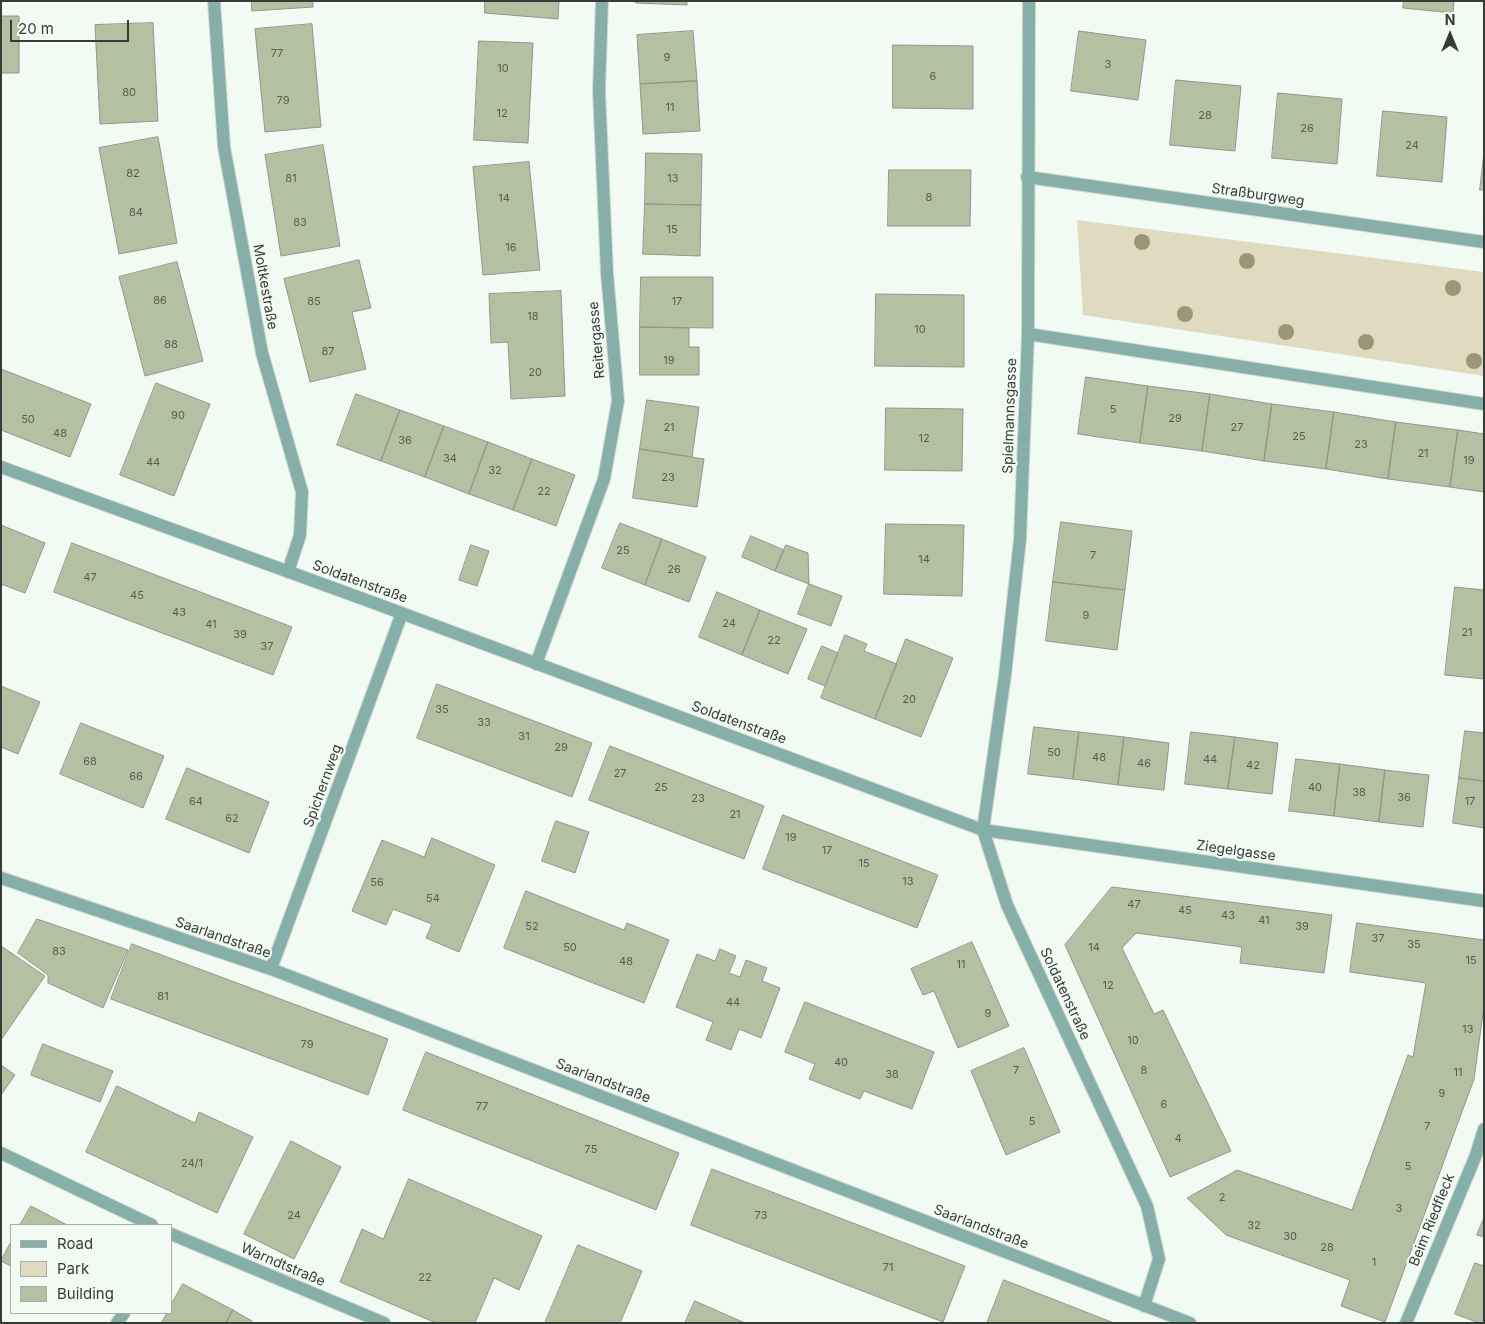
<!DOCTYPE html>
<meta charset="utf-8">
<style>
body{margin:0}
#map{position:relative;width:1485px;height:1324px;overflow:hidden;background:#f1fbf3;font-family:Inter,sans-serif}
canvas{display:block}
.frame{position:absolute;inset:0;border:2px solid #373b38;pointer-events:none}
.legend{position:absolute;left:10px;top:1224px;width:162px;height:90px;box-sizing:border-box;background:#f1fbf3;border:1px solid #a7aea8;margin:0;padding:6px 9px;list-style:none;font-size:15px;color:#373b38}
.legend li{display:flex;align-items:center;gap:10px;height:25px}
.legend b{width:25px;border:1px solid #a7aea8}
.north{position:absolute;left:1425px;top:10px;width:50px;height:50px;-webkit-text-stroke:4px #f1fbf3;paint-order:stroke;rotate:0deg;font-size:14px;font-weight:700;line-height:20px;text-align:center;color:#373b38}
.north::after{content:'';display:block;margin:auto;width:18px;height:22px;background:#373b38;clip-path:polygon(50% 0,100% 100%,50% 72%,0 100%)}
.scale{position:absolute;left:10px;top:20px;width:119px;height:22px;box-sizing:border-box;border:2px solid #373b38;border-top:0;padding-left:6px;font-size:15px;line-height:18px;white-space:nowrap;color:#373b38;-webkit-text-stroke:4px #f1fbf3;paint-order:stroke}
</style>
<div id="map">
<canvas width="1485" height="1324"></canvas>
<div class="frame"></div>
<ul class="legend">
<li><b style="height:6px;background:#86b0a7"></b>Road</li>
<li><b style="height:14px;background:#e0dbc0"></b>Park</li>
<li><b style="height:14px;background:#b4c0a2"></b>Building</li>
</ul>
<div class="north">N</div>
<div class="scale">20 m</div>
</div>
<script>
const ctx = document.querySelector('canvas').getContext('2d');
ctx.lineJoin = 'round';
function paint(path, color) { ctx.fillStyle = color; ctx.fill(path, 'evenodd'); }
function stroke(path, color, width, dash) { ctx.strokeStyle = color; ctx.lineWidth = width; ctx.lineCap = dash ? 'butt' : 'round'; ctx.setLineDash(dash || []); ctx.stroke(path); }
function drawText(font, color, halo, rows, align = 'center') {
  ctx.font = font + ' Inter,sans-serif'; ctx.lineWidth = 4.5; ctx.setLineDash([]); ctx.textBaseline = 'middle'; ctx.strokeStyle = halo; ctx.fillStyle = color; for (const [text, x, y, turn = 0] of rows) {
    ctx.save(); ctx.translate(x, y); ctx.rotate((+turn || 0) * Math.PI / 180); ctx.textAlign = isNaN(turn) ? turn : align; if (halo) ctx.strokeText(text, 0, 0); ctx.fillText(text, 0, 0); ctx.restore();
  }
}
const green = new Path2D(`
 M1077 220 1484 272V376L1083 315Z`);
const building = new Path2D(`
 M252 1H313V7L252 11Z
 M485 1H559L558 19 485 13Z
 M636 1H687V5L636 3Z
 M1404 1H1454L1453 13 1403 8Z
 M1 16H19V73H1Z
 M153 23 158 121 100 124 95 25Z
 M312 24 321 127 265 132 255 29Z
 M693 31 697 81 640 84 637 35Z
 M1079 31 1146 40 1138 100 1071 91Z
 M479 41 533 43 528 143 474 140Z
 M893 45 973 46V109L893 108Z
 M1176 80 1241 86 1235 151 1170 145Z
 M697 81 700 131 643 134 640 84Z
 M1278 93 1342 99 1337 164 1272 158Z
 M1383 111 1447 117 1442 182 1377 176Z
 M158 137 177 243 119 254 99 148Z
 M323 145 340 246 281 256 265 155Z
 M646 153 702 154 701 205 645 204Z
 M1484 153V190H1480Z
 M529 162 540 270 483 275 473 167Z
 M889 170H971L970 226H888Z
 M645 204 701 205 700 256 643 254Z
 M359 260 371 308 352 312 366 369 310 382 284 279Z
 M177 262 203 361 145 376 119 277Z
 M641 277H713V328L640 327Z
 M561 291 565 396 511 399 508 342 491 343 489 294Z
 M876 294 964 295V367L875 366Z
 M640 327 689 328V347H699V375H640Z
 M1 369 91 404 70 457 1 430Z
 M1086 377 1148 386 1140 443 1078 434Z
 M156 383 210 404 174 496 120 475Z
 M1148 386 1210 394 1202 451 1140 443Z
 M356 394 400 410 381 461 337 445Z
 M1210 394 1272 404 1264 461 1202 451Z
 M647 400 699 407 692 457 640 449Z
 M1272 404 1334 412 1326 469 1264 461Z
 M886 408 963 409 962 471 885 470Z
 M400 410 444 426 425 477 381 461Z
 M1334 412 1396 422 1388 479 1326 469Z
 M1396 422 1458 430 1450 487 1388 479Z
 M444 426 488 442 469 494 425 477Z
 M1458 430 1484 434V492L1450 487Z
 M488 442 532 459 513 510 469 494Z
 M640 449 704 459 697 507 633 498Z
 M532 459 575 475 556 526 513 510Z
 M1061 522 1132 531 1125 590 1053 582Z
 M620 523 662 539 645 585 602 568Z
 M886 524 964 525 962 596 884 594Z
 M1 525 45 543 25 593 1 584Z
 M751 536 784 550 775 571 742 557Z
 M662 539 706 557 689 602 645 585Z
 M72 543 292 627 273 675 54 592Z
 M471 545 489 551 477 586 459 580Z
 M786 545 808 553 809 584 775 571Z
 M1053 582 1125 590 1117 650 1046 641Z
 M809 584 842 596 831 626 798 614Z
 M1455 587 1484 590V679L1445 675Z
 M717 592 760 610 742 655 699 637Z
 M760 610 807 629 788 674 742 655Z
 M845 635 867 644 864 651 897 664 875 719 821 698Z
 M906 639 953 658 921 737 875 719Z
 M822 646 838 653 825 686 808 679Z
 M437 684 592 743 572 797 417 738Z
 M1 686 40 702 18 754 1 747Z
 M81 723 164 756 143 808 60 774Z
 M1034 727 1079 732 1073 779 1028 774Z
 M1465 731 1484 733V781L1459 778Z
 M1079 732 1124 737 1118 785 1073 779Z
 M1191 732 1235 737 1228 789 1185 784Z
 M1124 737 1169 743 1164 790 1118 785Z
 M1235 737 1278 743 1272 794 1228 789Z
 M610 746 764 806 744 859 589 800Z
 M1296 759 1340 764 1334 816 1289 811Z
 M1340 764 1385 770 1379 822 1334 816Z
 M187 768 269 802 249 853 166 819Z
 M1385 770 1429 775 1423 827 1379 822Z
 M1459 778 1484 781V828L1453 823Z
 M783 815 938 875 917 928 763 869Z
 M556 821 589 832 575 873 542 861Z
 M432 838 495 865 459 952 426 938 432 924 393 909 386 925 352 911 382 840 424 857Z
 M1112 887 1332 915 1324 973 1240 963 1242 947 1136 933 1122 948 1154 1014 1163 1010 1231 1151 1170 1177 1065 945Z
 M526 891 624 930 627 923 669 940 644 1003 504 948Z
 M37 919 128 950 103 1008 48 983V975L18 953Z
 M1357 923 1484 940V1006L1474 1079 1385 1322 1341 1306 1350 1280 1226 1235 1187 1198 1237 1170 1352 1210 1408 1055 1413 1057 1426 983 1350 972Z
 M972 942 1009 1026 958 1048 934 991 923 995 911 969Z
 M132 944 388 1039 368 1095 111 999Z
 M1 946 45 976 1 1040Z
 M720 949 736 956 729 973 740 977 746 960 767 968 762 981 780 988 761 1038 739 1029 731 1050 706 1040 713 1022 676 1007 697 954 715 961Z
 M805 1002 934 1052 912 1109 864 1091 860 1099 809 1079 815 1064 785 1052Z
 M43 1044 113 1071 100 1102 31 1075Z
 M1024 1048 1060 1132 1006 1155 971 1071Z
 M426 1052 679 1153 656 1210 403 1110Z
 M1 1065 15 1075 1 1095Z
 M117 1086 195 1123 199 1112 253 1137 217 1213 86 1152Z
 M291 1141 341 1167 294 1259 244 1234Z
 M712 1169 965 1266 943 1322 691 1225Z
 M409 1179 542 1236 519 1290 494 1278 475 1323H436L340 1282 362 1229 383 1239Z
 M31 1206 67 1225H20Z
 M1484 1218V1237L1477 1235Z
 M11 1242V1266L1 1261Z
 M578 1245 642 1271 620 1323H545Z
 M1475 1263 1484 1266V1323H1479L1455 1314Z
 M1004 1280 1114 1323H987Z
 M183 1284 233 1310 226 1323H161L167 1313H171V1305Z
 M695 1301 745 1323H685Z
 M233 1310 252 1321 251 1323H226Z`);
const minor = new Path2D(`
 M214 1 224 147 262 353 302 492 300 535 288 572
 M1029 1 1028 334 1020 539 1005 675 983 830 1484 901
 M1027 177 1484 242
 M1028 334 1484 404
 M1 467 377 604 983 830 1007 905 1147 1206 1159 1259 1144 1306
 M536 664 604 479 618 401 607 273 599 91 602 1
 M1 878 271 969 1190 1323
 M271 969 402 613
 M1 1153 152 1225
 M171 1234 384 1323
 M117 1323 124 1313
 M1406 1323 1476 1155 1484 1129`);
const trees = [
 [1142,242],
 [1247,261],
 [1453,288],
 [1185,314],
 [1286,332],
 [1366,342],
 [1474,361]
];
const numberNames = [
 ["77",277,54],
 ["9",667,58],
 ["3",1108,65],
 ["10",503,69],
 ["6",933,77],
 ["80",129,93],
 ["79",283,101],
 ["11",670,108],
 ["12",502,114],
 ["28",1205,116],
 ["26",1307,129],
 ["24",1412,146],
 ["82",133,174],
 ["81",291,179],
 ["13",673,179],
 ["8",929,198],
 ["14",504,199],
 ["84",136,213],
 ["83",300,223],
 ["15",672,230],
 ["16",511,248],
 ["86",160,301],
 ["85",314,302],
 ["17",677,302],
 ["18",533,317],
 ["10",920,330],
 ["88",171,345],
 ["87",328,352],
 ["19",669,361],
 ["20",535,373],
 ["5",1113,410],
 ["90",178,416],
 ["29",1175,419],
 ["50",28,420],
 ["21",669,428],
 ["27",1237,428],
 ["48",60,434],
 ["25",1299,437],
 ["12",924,439],
 ["36",405,441],
 ["23",1361,445],
 ["21",1423,454],
 ["34",450,459],
 ["19",1469,461],
 ["44",153,463],
 ["32",495,471],
 ["23",668,478],
 ["22",544,492],
 ["25",623,551],
 ["7",1093,556],
 ["14",924,560],
 ["26",674,570],
 ["47",90,578],
 ["45",137,596],
 ["43",179,613],
 ["9",1086,616],
 ["24",729,624],
 ["41",211,625],
 ["21",1467,633],
 ["39",240,635],
 ["22",774,641],
 ["37",267,647],
 ["20",909,700],
 ["35",442,710],
 ["33",484,723],
 ["31",524,737],
 ["29",561,748],
 ["50",1054,753],
 ["48",1099,758],
 ["44",1210,760],
 ["68",90,762],
 ["46",1144,764],
 ["42",1253,766],
 ["27",620,774],
 ["66",136,777],
 ["25",661,788],
 ["40",1315,788],
 ["38",1359,793],
 ["36",1404,798],
 ["23",698,799],
 ["64",196,802],
 ["17",1470,802],
 ["21",735,815],
 ["62",232,819],
 ["19",791,838],
 ["17",827,851],
 ["15",864,864],
 ["13",908,882],
 ["56",377,883],
 ["54",433,899],
 ["47",1134,905],
 ["45",1185,911],
 ["43",1228,916],
 ["41",1264,921],
 ["52",532,927],
 ["39",1302,927],
 ["37",1378,939],
 ["35",1414,945],
 ["50",570,948],
 ["14",1094,948],
 ["83",59,952],
 ["15",1471,961],
 ["48",626,962],
 ["11",961,965],
 ["12",1108,986],
 ["81",163,997],
 ["44",733,1003],
 ["9",988,1014],
 ["13",1468,1030],
 ["10",1133,1041],
 ["79",307,1045],
 ["40",841,1063],
 ["7",1016,1071],
 ["8",1144,1071],
 ["11",1458,1073],
 ["38",892,1075],
 ["9",1442,1094],
 ["6",1164,1105],
 ["77",482,1107],
 ["5",1032,1122],
 ["7",1427,1127],
 ["4",1178,1139],
 ["75",591,1150],
 ["24/1",192,1164],
 ["5",1408,1167],
 ["2",1222,1198],
 ["3",1399,1209],
 ["24",294,1216],
 ["73",761,1216],
 ["32",1254,1226],
 ["30",1290,1237],
 ["28",1327,1248],
 ["1",1374,1263],
 ["71",888,1268],
 ["22",425,1278]
];
const streetNames = [
 ["Straßburgweg",1258,195,8],
 ["Moltkestraße",265,287,80],
 ["Reitergasse",597,340,-95],
 ["Spielmannsgasse",1010,416,-88],
 ["Soldatenstraße",360,582,20],
 ["Soldatenstraße",739,723,20],
 ["Spichernweg",323,786,-70],
 ["Ziegelgasse",1236,851,8],
 ["Saarlandstraße",223,938,19],
 ["Soldatenstraße",1065,994,65],
 ["Saarlandstraße",603,1081,21],
 ["Beim Riedfleck",1432,1220,-68],
 ["Saarlandstraße",981,1227,21],
 ["Warndtstraße",283,1265,23]
];
paint(green, '#e0dbc0');
paint(building, '#b4c0a2');
stroke(building, '#92968c', 1);
stroke(minor, '#d0d8d1', 14);
stroke(minor, '#86b0a7', 12);
ctx.fillStyle = '#999775';
for (const [x, y] of trees) { ctx.beginPath(); ctx.arc(x, y, 8, 0, 2 * Math.PI); ctx.fill(); }
drawText('11px', '#565c52', null, numberNames);
drawText('14px', '#373b38', '#f1fbf3', streetNames);
</script>
